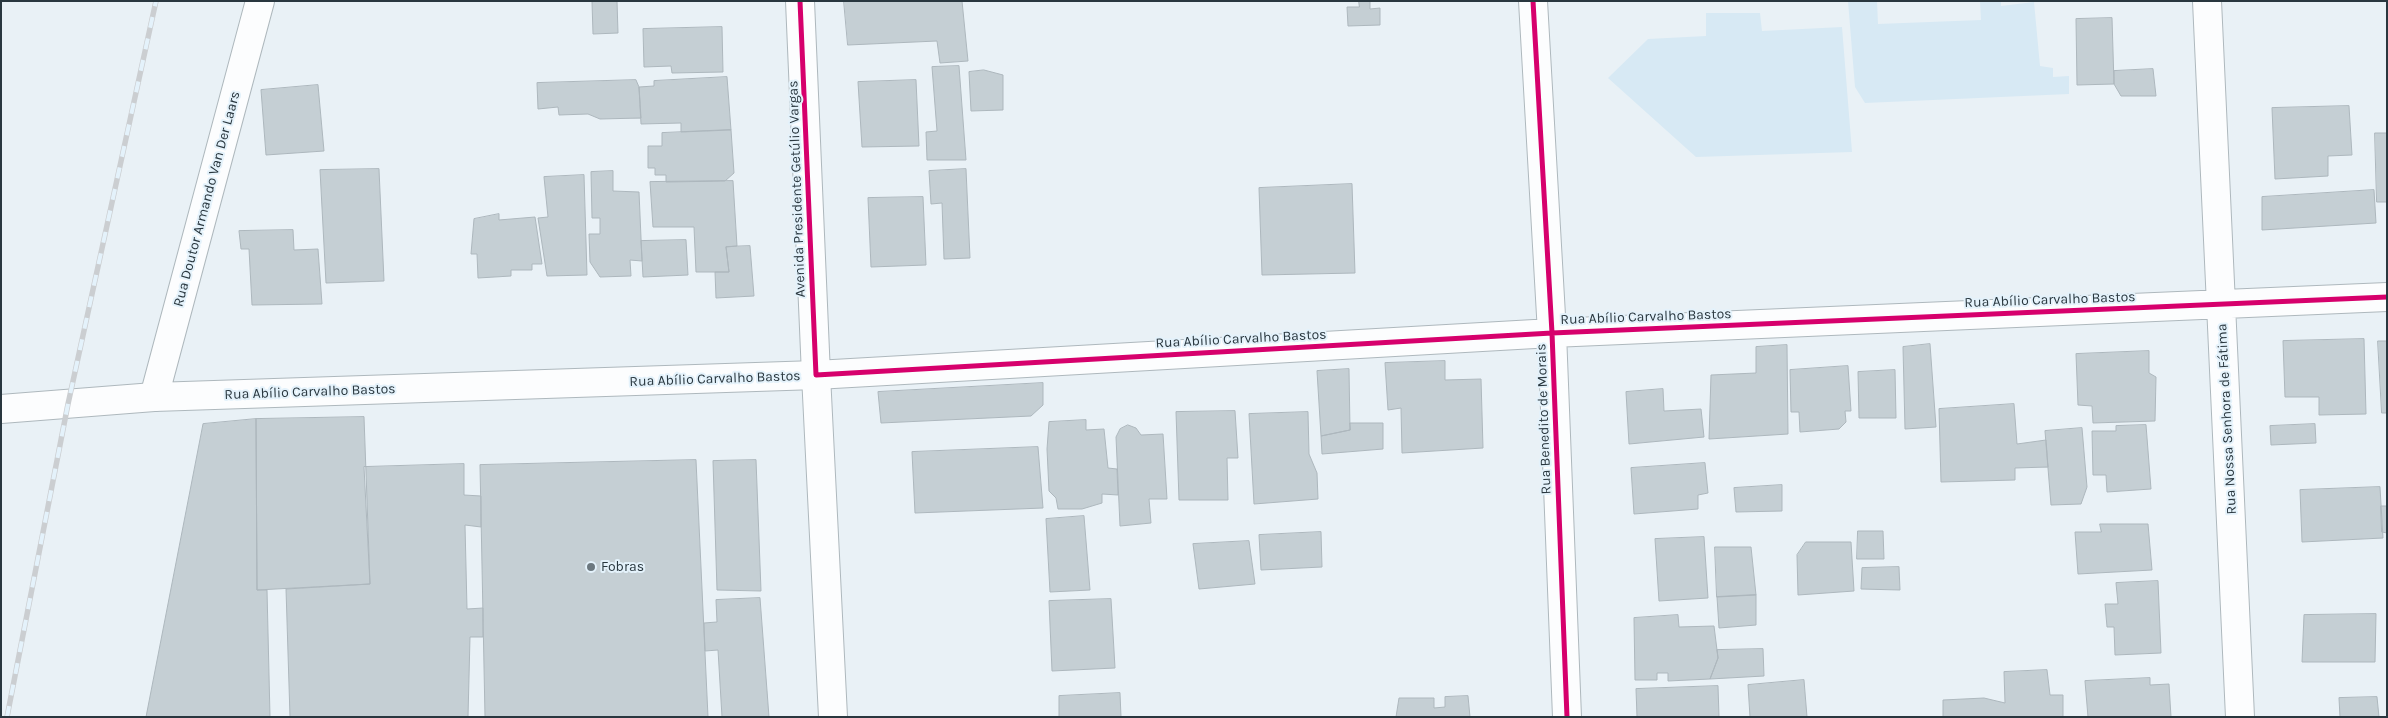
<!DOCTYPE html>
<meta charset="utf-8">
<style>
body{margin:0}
#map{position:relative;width:2388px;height:718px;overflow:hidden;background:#e9f1f6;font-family:Karla,sans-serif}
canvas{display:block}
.frame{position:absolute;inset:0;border:2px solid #29373f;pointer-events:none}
</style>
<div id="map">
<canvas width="2388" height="718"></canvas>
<div class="frame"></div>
</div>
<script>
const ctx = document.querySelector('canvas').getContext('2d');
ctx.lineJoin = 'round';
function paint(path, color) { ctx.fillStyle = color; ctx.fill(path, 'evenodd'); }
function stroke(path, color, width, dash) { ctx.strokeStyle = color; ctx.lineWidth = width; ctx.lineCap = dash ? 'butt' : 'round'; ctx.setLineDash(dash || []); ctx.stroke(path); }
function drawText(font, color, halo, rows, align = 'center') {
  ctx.font = font + ' Karla,sans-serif'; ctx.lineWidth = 4; ctx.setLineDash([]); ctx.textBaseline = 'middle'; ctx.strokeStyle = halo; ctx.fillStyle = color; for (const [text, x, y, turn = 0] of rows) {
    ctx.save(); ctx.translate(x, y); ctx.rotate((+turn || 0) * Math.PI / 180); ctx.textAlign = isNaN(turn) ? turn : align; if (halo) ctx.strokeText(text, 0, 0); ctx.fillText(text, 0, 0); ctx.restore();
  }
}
const built = new Path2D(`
 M1848 1H1877L1878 24 1981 20 1980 1H2001V6L2034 2 2040 66 2053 68V77L2069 76V94L1865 103 1855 87Z
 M1706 13H1760L1762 31 1842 27 1852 152 1696 157 1608 78 1648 39 1706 36Z`);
const building = new Path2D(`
 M617 1 618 33 593 34 592 2Z
 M844 1H962L968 61 940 63 937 41 848 45Z
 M1359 1H1370V9L1380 8V25L1348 26 1347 7H1359Z
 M2112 18 2114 84 2077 85 2076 19Z
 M722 27 723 72 672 73 671 66 644 67 643 29Z
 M959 66 966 160H927L926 132 937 131 932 67Z
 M2153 69 2156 96H2121L2114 84V71Z
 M984 70 1003 75V110L971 111 969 72Z
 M727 77 731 130 681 132V123L641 124 639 87 654 86V81Z
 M636 80 639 87 641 118 600 119 588 114 559 115 558 107 538 109 537 83Z
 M916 80 919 146 862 147 858 82Z
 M318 85 324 151 266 155 261 90Z
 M2349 106 2352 155 2328 156V176L2275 179 2272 108Z
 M731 130 734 173 725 181 666 182V175H655V168H648V146H662V133Z
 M2375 133H2387V202H2377Z
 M379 169 384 281 326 283 320 170Z
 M966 169 970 258 944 259 942 203 931 204 929 171Z
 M613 171V191L639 192 642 261 630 260 631 276 600 277 590 262 589 234H600V218H592L591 172Z
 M584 175 587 275 547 276 538 218 548 217 544 177Z
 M733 181 737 246 726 247 729 272H696L694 227H653L650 182Z
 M1352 184 1355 273 1262 275 1259 188Z
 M2374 190 2376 223 2262 230V197Z
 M923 197 926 265 871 267 868 198Z
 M499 214V220L535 217 542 264H532V270H511V276L478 278 477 254H471L474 219Z
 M293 230 294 250 318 249 322 304 252 305 249 249H241L239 231Z
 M686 240 688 275 643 277 641 241Z
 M750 246 754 296 716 298 715 272H729L726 247Z
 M2364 339 2366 414 2319 415V397H2285L2283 341Z
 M2378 341H2387V413H2382Z
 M1930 344 1936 427 1905 429 1903 347Z
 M1787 345 1788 434 1709 439 1711 375 1756 373V347Z
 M2149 351V373L2156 377 2155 421 2093 423 2092 406 2078 405 2076 354Z
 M1445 361V380L1481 379 1483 448 1402 453 1401 408 1388 410 1385 363Z
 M1848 366 1851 411H1845L1846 422 1839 429 1800 432 1799 412H1791L1790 370Z
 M1349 369 1350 430 1321 436 1317 371Z
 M1895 370 1896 418H1859L1858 372Z
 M1043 383V405L1031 416 881 423 878 392Z
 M1663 389 1664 411 1701 409 1704 437 1629 444 1626 392Z
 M2014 404 2017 444 2046 440 2048 467 2015 468V480L1941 482 1939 409Z
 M1235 411 1238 458H1227L1228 500H1179L1176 412Z
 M1308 412 1309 454 1317 473 1318 499 1254 504 1249 414Z
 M364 417 370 584 257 590 256 419Z
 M256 419 257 590H267L270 717H146L203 424Z
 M1086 420V430L1104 429 1108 468 1117 469 1118 495 1102 494V503L1082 509H1058L1056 498 1049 491 1047 449 1049 422Z
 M1350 423H1383V449L1322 454 1321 436 1350 430Z
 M2315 424 2316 443 2271 445 2270 426Z
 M1128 425 1136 428 1141 435 1163 434 1167 499H1149L1151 523 1120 526 1116 437 1120 429Z
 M2146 425 2151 489 2107 492 2106 475H2093L2092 431H2116V426Z
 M2082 428 2087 487 2081 504 2051 505 2045 431Z
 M1038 447 1043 508 915 513 912 452Z
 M696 460 708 717H485L480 465Z
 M756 460 761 591 717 590 713 461Z
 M1705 463 1708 493 1698 495V509L1634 514 1631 468Z
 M464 464V495L481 496V527L465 525 467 609 483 608V637H470L468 717H290L286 589 370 584 364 467Z
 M1782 485V511L1736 512 1734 488Z
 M2380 487 2383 538 2302 542 2300 490Z
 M2381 506H2387V533L2382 532Z
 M1084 516 1090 590 1050 592 1046 519Z
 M2100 524H2148L2152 570 2078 574 2075 532H2101Z
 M1858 531H1883L1884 559H1857Z
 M1321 532 1322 567 1261 570 1259 535Z
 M1704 537 1708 598 1659 601 1655 539Z
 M1249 541 1255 584 1199 589 1193 544Z
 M1806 542H1851L1854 591 1798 595 1797 555Z
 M1715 547H1751L1756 595 1717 597Z
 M1899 567 1900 590 1861 589 1862 568Z
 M2158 581 2161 653 2115 655 2114 627H2107L2105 604H2118L2116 583Z
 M1756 595V625L1719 628 1717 597Z
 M760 598 769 717H722L718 650 705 651 704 623 717 622 716 600Z
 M1111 599 1115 668 1052 671 1049 601Z
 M2376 614 2375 662H2302L2304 615Z
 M1678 615 1679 627 1714 626 1718 658 1710 679 1668 681V673H1657V680H1635L1634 618Z
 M1763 649 1764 676 1710 679 1718 658 1717 650Z
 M2047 670 2050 695H2063V717H1943V700L1984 698 2005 703 2004 672Z
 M2150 678V685L2169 684 2171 717H2088L2085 681Z
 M1804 680 1807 717H1750L1748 685Z
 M1718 686 1719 717H1637L1636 689Z
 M1120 693 1121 717H1059V696Z
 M1468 696 1470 717H1396L1399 698H1434V708L1445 707V697Z
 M2377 697 2379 717H2340L2339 698Z`);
const street = new Path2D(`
 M800 1 816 375 1552 333 2387 297
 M1533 1 1552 333 1567 717
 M2207 1 2240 717
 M1 409 154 397`);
const secondary = new Path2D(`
 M260 1 154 397 816 375 833 717`);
const rail = new Path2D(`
 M7 717 68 404 156 1`);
const cycleway = new Path2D(`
 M800 1 816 375 1552 333 2387 297
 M1533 1 1552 333 1567 717`);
const markers = [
 [591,567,5,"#6c787f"]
];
const streetNames = [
 ["Avenida Presidente Getúlio Vargas",797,189,-92],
 ["Rua Doutor Armando Van Der Laars",207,199,-75],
 ["Rua Abílio Carvalho Bastos",2050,300,-2],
 ["Rua Abílio Carvalho Bastos",1646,317,-2],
 ["Rua Abílio Carvalho Bastos",1241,339,-3],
 ["Rua Abílio Carvalho Bastos",715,379,-2],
 ["Rua Abílio Carvalho Bastos",310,392,-2],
 ["Rua Benedito de Morais",1544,419,-92],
 ["Rua Nossa Senhora de Fátima",2227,419,-93]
];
const poiNames = [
 ["Fobras",601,567]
];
paint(built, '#d7e9f4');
paint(building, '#c5cfd4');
stroke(building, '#adb7bd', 1);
stroke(street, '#aeb8bd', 30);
stroke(secondary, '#aeb8bd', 30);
stroke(street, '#fcfdfe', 28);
stroke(secondary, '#fcfdfe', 28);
stroke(rail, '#cbced1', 5.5);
stroke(rail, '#e4f2fb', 4, [11]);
stroke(cycleway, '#d6006c', 5);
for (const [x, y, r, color] of markers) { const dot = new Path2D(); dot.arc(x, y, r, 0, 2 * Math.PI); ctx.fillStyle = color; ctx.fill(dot); stroke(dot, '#e4f2fb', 2); }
drawText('14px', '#29373f', '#e4f2fb', streetNames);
drawText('14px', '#29373f', '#e4f2fb', poiNames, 'left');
</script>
